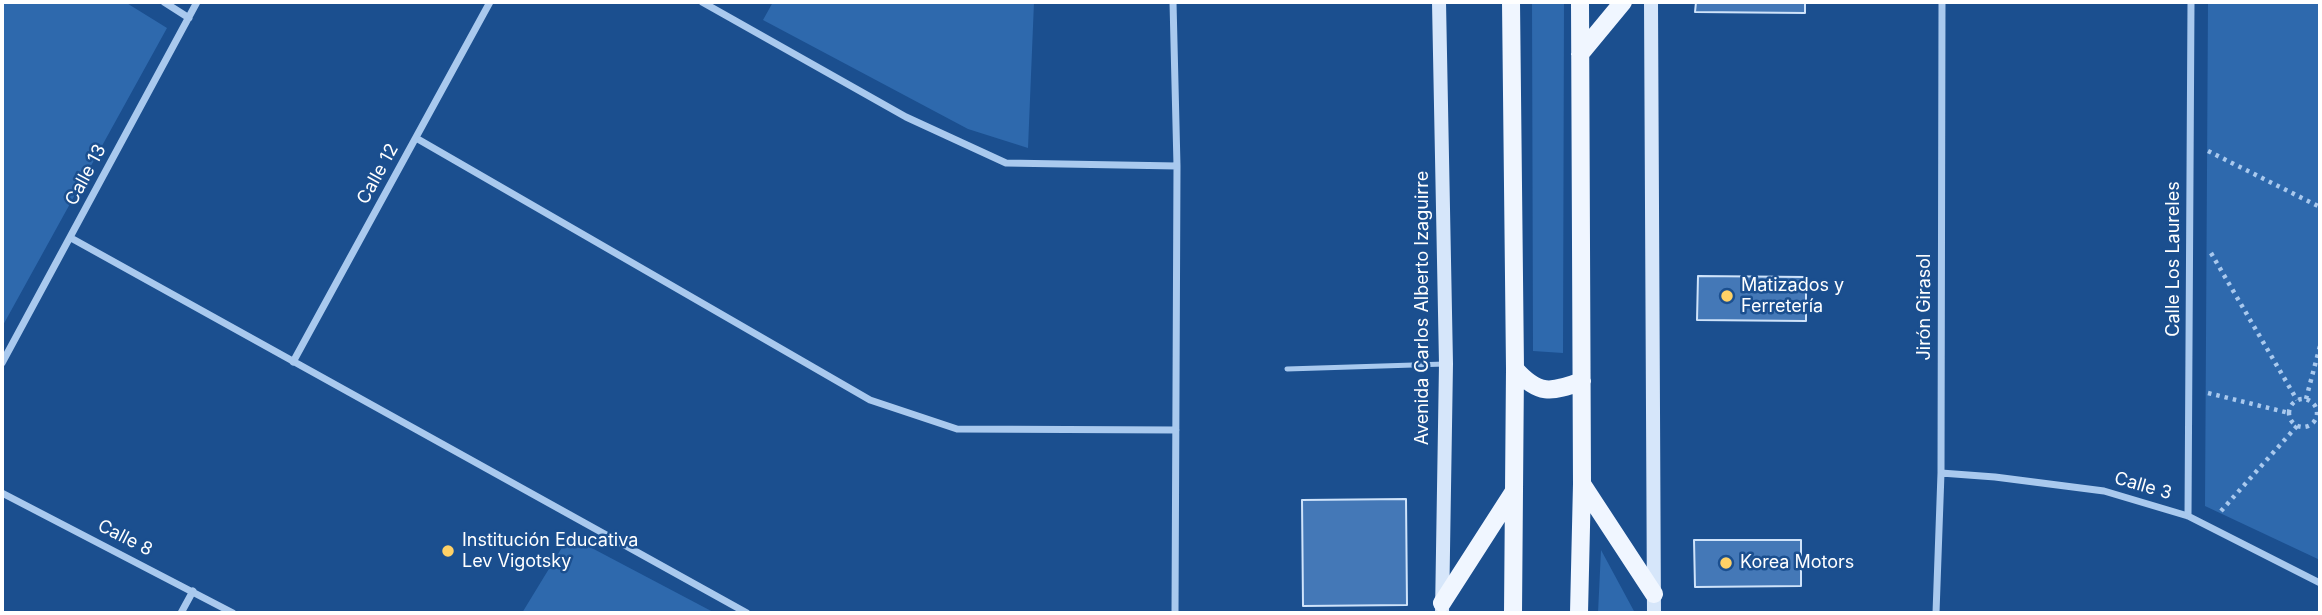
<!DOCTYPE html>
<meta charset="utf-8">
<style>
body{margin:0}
#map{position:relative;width:2322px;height:615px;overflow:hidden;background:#1b4f8f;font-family:Inter,sans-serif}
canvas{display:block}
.frame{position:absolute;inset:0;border:4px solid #fff;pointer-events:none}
</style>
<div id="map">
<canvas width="2322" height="615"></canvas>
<div class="frame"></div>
</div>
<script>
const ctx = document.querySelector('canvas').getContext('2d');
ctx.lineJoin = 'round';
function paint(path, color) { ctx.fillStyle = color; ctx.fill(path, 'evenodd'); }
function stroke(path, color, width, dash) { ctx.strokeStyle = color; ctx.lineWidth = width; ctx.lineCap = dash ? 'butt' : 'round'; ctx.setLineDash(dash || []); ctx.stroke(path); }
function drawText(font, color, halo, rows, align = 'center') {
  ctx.font = font + ' Inter,sans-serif'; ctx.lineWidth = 5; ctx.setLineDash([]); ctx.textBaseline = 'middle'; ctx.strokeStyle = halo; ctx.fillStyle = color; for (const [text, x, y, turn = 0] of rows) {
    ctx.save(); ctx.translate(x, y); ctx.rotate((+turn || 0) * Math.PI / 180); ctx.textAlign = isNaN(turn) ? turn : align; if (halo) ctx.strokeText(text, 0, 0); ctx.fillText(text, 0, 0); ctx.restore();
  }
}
const green = new Path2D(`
 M2 2H125L167 28 2 327Z
 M773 2H1034L1028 148 968 129 763 20Z
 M1532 2H1564L1563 353 1533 351Z
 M2208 2H2320V560L2205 506Z
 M569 536 715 613H522Z
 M1601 550 1635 613H1598Z`);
const building = new Path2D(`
 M1696 2H1805V13L1695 12Z
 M1698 276 1806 277V321L1697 320Z
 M1406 499 1407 605 1303 606 1302 500Z
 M1694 540H1801V586L1695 587Z`);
const path = new Path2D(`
 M2208 151 2320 207
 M2211 253 2297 400
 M2208 393 2289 413
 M2306 399 2320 346
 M2289 413a14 14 0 1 1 28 0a14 14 0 1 1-28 0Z
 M2221 511 2297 426`);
const lane = new Path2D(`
 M1287 369 1445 364`);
const street = new Path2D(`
 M164 2 189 18
 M702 2 906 117 1006 163 1177 166
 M1173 2 1177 166 1175 613
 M416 138 870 400 957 429 1176 430
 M71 238 747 613
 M293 362 490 2
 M2 363 197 2
 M1941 473 1995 477 2104 491 2188 516 2320 583
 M2 493 233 613
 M2188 516 2191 2
 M181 613 193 591
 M1936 613 1941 473 1942 2`);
const secondary = new Path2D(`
 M1439 2 1446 364 1442 613
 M1651 2 1654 613`);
const primary = new Path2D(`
 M1511 2 1515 369 1513 613
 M1580 54 1623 2
 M1515 369C1538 395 1551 393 1582 381
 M1582 484 1654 594
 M1442 603 1514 491
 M1579 613 1582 484 1580 2`);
const markers = [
 [1727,296,7,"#ffd166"],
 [448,551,7,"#ffd166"],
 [1726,563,7,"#ffd166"]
];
const streetNames = [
 ["Calle 12",378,174,-61],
 ["Calle 13",86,175,-62],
 ["Calle Los Laureles",2174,259,-90],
 ["Jirón Girasol",1925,307,-90],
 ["Avenida Carlos Alberto Izaguirre",1423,308,-90],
 ["Calle 3",2143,486,16],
 ["Calle 8",125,538,27]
];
const poiNames = [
 ["Matizados y",1741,286],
 ["Ferretería",1741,307],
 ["Institución Educativa",462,541],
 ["Lev Vigotsky",462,562],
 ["Korea Motors",1740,563]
];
paint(green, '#2e69ad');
paint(building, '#4478b7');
stroke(building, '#cfe3fa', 2);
stroke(path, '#a9c9ee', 4.5, [3.5, 5]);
stroke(lane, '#a9c9ee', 5);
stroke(street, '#a9c9ee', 7);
stroke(secondary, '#d6e6fa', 14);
stroke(primary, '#f0f6ff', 18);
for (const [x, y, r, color] of markers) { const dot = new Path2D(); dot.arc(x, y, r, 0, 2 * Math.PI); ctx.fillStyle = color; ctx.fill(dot); stroke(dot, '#1b4f8f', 2.5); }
drawText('18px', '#fff', '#1b4f8f', streetNames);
drawText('18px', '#fff', '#1b4f8f', poiNames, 'left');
</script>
